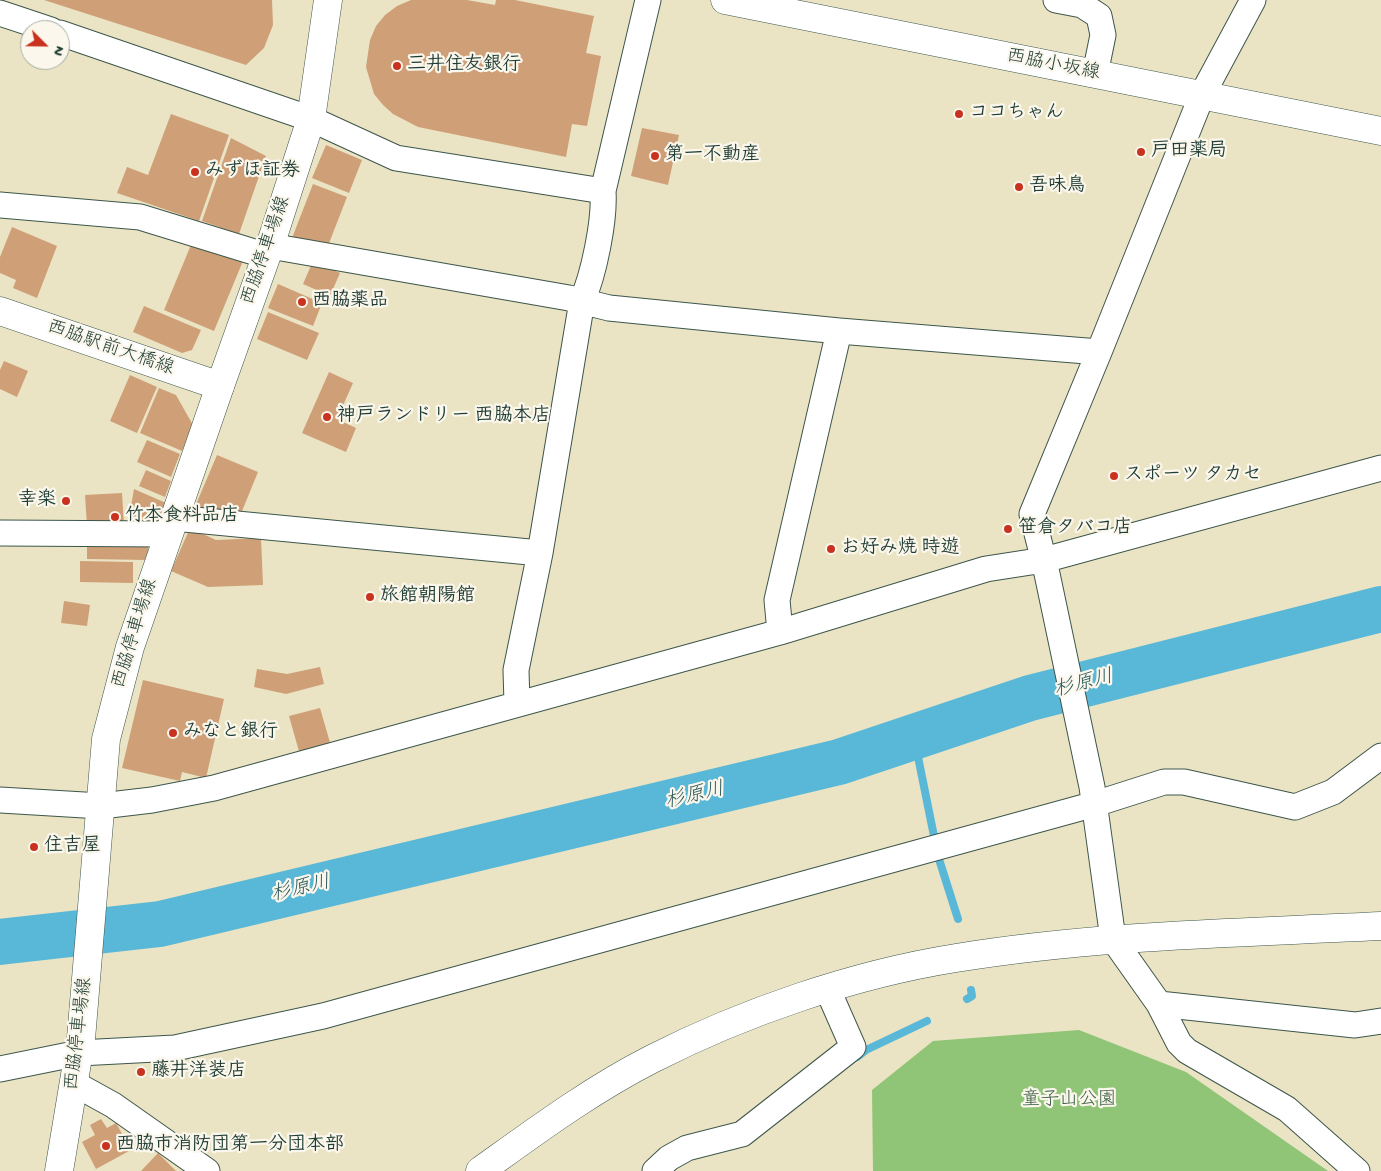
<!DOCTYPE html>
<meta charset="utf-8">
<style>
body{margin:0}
#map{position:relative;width:1381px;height:1171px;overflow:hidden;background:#eae4c4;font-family:"Gochi Hand",sans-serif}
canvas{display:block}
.north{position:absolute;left:20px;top:20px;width:50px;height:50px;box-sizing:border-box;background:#fbf7ec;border:1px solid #a3ada2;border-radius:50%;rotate:113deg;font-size:14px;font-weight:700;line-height:20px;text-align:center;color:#1f3d34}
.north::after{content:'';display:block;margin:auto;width:18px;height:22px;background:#c8321e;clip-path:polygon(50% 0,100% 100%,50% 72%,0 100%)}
</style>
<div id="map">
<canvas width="1381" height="1171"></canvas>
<div class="north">N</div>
</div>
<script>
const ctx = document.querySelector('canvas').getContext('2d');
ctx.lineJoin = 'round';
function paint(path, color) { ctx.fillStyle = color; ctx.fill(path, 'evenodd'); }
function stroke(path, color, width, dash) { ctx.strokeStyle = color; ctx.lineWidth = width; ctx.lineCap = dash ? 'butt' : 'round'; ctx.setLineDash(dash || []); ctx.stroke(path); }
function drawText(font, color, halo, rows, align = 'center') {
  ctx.font = font + ' "Gochi Hand","Klee One",sans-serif'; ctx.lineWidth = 4.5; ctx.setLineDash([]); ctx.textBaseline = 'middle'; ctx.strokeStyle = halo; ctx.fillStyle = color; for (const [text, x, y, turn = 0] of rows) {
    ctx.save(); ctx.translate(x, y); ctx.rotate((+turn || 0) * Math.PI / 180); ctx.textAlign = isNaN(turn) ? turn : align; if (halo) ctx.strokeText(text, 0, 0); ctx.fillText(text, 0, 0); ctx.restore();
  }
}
const green = new Path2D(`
 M1079 1030 1186 1072 1328 1171H873L872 1090 933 1041Z`);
const stream = new Path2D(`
 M914 737 938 856 958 919
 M967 999 972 996 971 990
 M857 1057 866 1050 927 1021`);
const river = new Path2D(`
 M0 942 160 924 839 762 1030 698 1381 609`);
const building = new Path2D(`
 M44 0H272L273 25 264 48 246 65Z
 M411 0H467L495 5 496 0H515L594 16 586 53 601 56 587 126 572 124 566 157 418 127 393 114 383 105 374 94 366 67 370 40 376 26 385 15 397 6Z
 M171 114 229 135 199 221 117 193 127 167 148 175Z
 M642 128 679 135 668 185 631 176Z
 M231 138 266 156 239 234 202 221Z
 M326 145 362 160 349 193 312 178Z
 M313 184 347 197 326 251 292 238Z
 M12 227 57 246 37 298 13 288 16 280 0 273V257Z
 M193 240 243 261 214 331 164 310Z
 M313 261 340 273 330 296 303 284Z
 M278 284 322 303 313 326 268 308Z
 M144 306 201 330 192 350 182 353 133 332Z
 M268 312 319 333 307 360 257 339Z
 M4 361 28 371 17 397 0 389V370Z
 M329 372 353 383 337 419 356 428 346 452 302 433Z
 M130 375 157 387 137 433 110 421Z
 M159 388 176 395 193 425 182 451 140 433Z
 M147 440 180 454 171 477 137 462Z
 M217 455 258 472 238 521 191 516Z
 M146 470 171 481 165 497 139 486Z
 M134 489 166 503 157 526 128 523Z
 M122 493 124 524 87 526 85 495Z
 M190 528 216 540 261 538 263 585 208 587 171 571Z
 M87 542H148V554L145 560 87 559Z
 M80 561 133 562V583L80 582Z
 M64 601 90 605 87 626 61 623Z
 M320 667 324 684 286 694 254 687 257 669 287 674Z
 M143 680 224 699 206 778 182 772 180 781 122 768Z
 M320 708 331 746 300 755 289 716Z
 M101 1119 107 1128 116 1123 131 1150 96 1169 82 1142 95 1135 90 1125Z
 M158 1153 176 1171H141Z`);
const street = new Path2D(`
 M1056 0 1082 5 1099 16 1103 35 1095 74
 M1253 0 1202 95 1099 352 1032 514 1046 569 1092 787 1113 939 1159 1004 1179 1043 1187 1051 1287 1109 1357 1171
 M0 13 51 30
 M60 33 311 119 396 158 603 191
 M0 205 140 217 267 256
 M270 246 569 298 609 308 839 331 1099 352
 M174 518 540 553
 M0 533 169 534
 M780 632 777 600 839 331
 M517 704 516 670 540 553 582 301C594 274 605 220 603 191L648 0
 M0 800 101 806 152 800 214 788 780 632 986 569 1044 560 1381 468
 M1159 1004 1355 1025 1381 1021
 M0 1069 79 1053 175 1048 323 1016 1095 804 1164 782H1184L1295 807 1333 792 1381 756
 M75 1084 113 1105 207 1171
 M655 1171 669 1158 687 1148 742 1134 853 1047 827 988`);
const secondary = new Path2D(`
 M725 0 1381 131
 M311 119 328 0
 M0 311 220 386
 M480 1171C536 1131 591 1090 652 1059 744 1012 855 974 956 958 1096 935 1239 933 1381 926`);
const primary = new Path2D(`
 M59 1171 81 1039 106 739 130 647 220 386 270 246 311 119`);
const markers = [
 [397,66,5,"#c8321e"],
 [959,114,5,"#c8321e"],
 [1141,152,5,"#c8321e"],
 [655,156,5,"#c8321e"],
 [195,172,5,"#c8321e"],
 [1019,187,5,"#c8321e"],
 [302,302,5,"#c8321e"],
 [327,417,5,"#c8321e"],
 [1114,476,5,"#c8321e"],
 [66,501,5,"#c8321e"],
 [115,517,5,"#c8321e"],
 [1008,529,5,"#c8321e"],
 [831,549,5,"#c8321e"],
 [370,597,5,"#c8321e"],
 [173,733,5,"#c8321e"],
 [34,847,5,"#c8321e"],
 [141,1072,5,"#c8321e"],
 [106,1146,5,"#c8321e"]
];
const poiNames = [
 ["三井住友銀行",407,66],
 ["ココちゃん",969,114],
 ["戸田薬局",1151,152],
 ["第一不動産",665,156],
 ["みずほ証券",205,172],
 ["吾味鳥",1029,187],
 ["西脇薬品",312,302],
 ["神戸ランドリー 西脇本店",337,417],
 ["スポーツ タカセ",1124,476],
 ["幸楽",56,501,"right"],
 ["竹本食料品店",125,517],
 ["笹倉タバコ店",1018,529],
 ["お好み焼 時遊",841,549],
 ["旅館朝陽館",380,597],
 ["みなと銀行",183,733],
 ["住吉屋",44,847],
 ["藤井洋装店",151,1072],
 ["西脇市消防団第一分団本部",116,1146]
];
const streetNames = [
 ["西脇小坂線",1053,66,11],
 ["西脇停車場線",267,251,-71],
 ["西脇駅前大橋線",110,349,19],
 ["西脇停車場線",136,634,-73],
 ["西脇停車場線",80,1034,-83]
];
const parkNames = [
 ["童子山公園",1069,1101]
];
const waterNames = [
 ["杉原川",1084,685,-14],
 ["杉原川",695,797,-13],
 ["杉原川",301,890,-13]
];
paint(green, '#90c476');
stroke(stream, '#59b8d7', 8);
stroke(river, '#59b8d7', 46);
paint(building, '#cfa078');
stroke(street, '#3d564a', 27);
stroke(secondary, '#3d564a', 29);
stroke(primary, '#3d564a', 29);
stroke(street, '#fff', 25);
stroke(secondary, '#fff', 28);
stroke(primary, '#fff', 28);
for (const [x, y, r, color] of markers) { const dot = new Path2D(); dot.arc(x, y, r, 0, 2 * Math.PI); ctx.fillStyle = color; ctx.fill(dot); stroke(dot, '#fbf7ec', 2); }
drawText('bold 19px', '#1f3d34', '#fbf7ec', poiNames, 'left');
drawText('19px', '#1f3d34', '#fbf7ec', streetNames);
drawText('19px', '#3b5f44', '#fbf7ec', parkNames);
drawText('italic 20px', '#2e5c5d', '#fbf7ec', waterNames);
</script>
